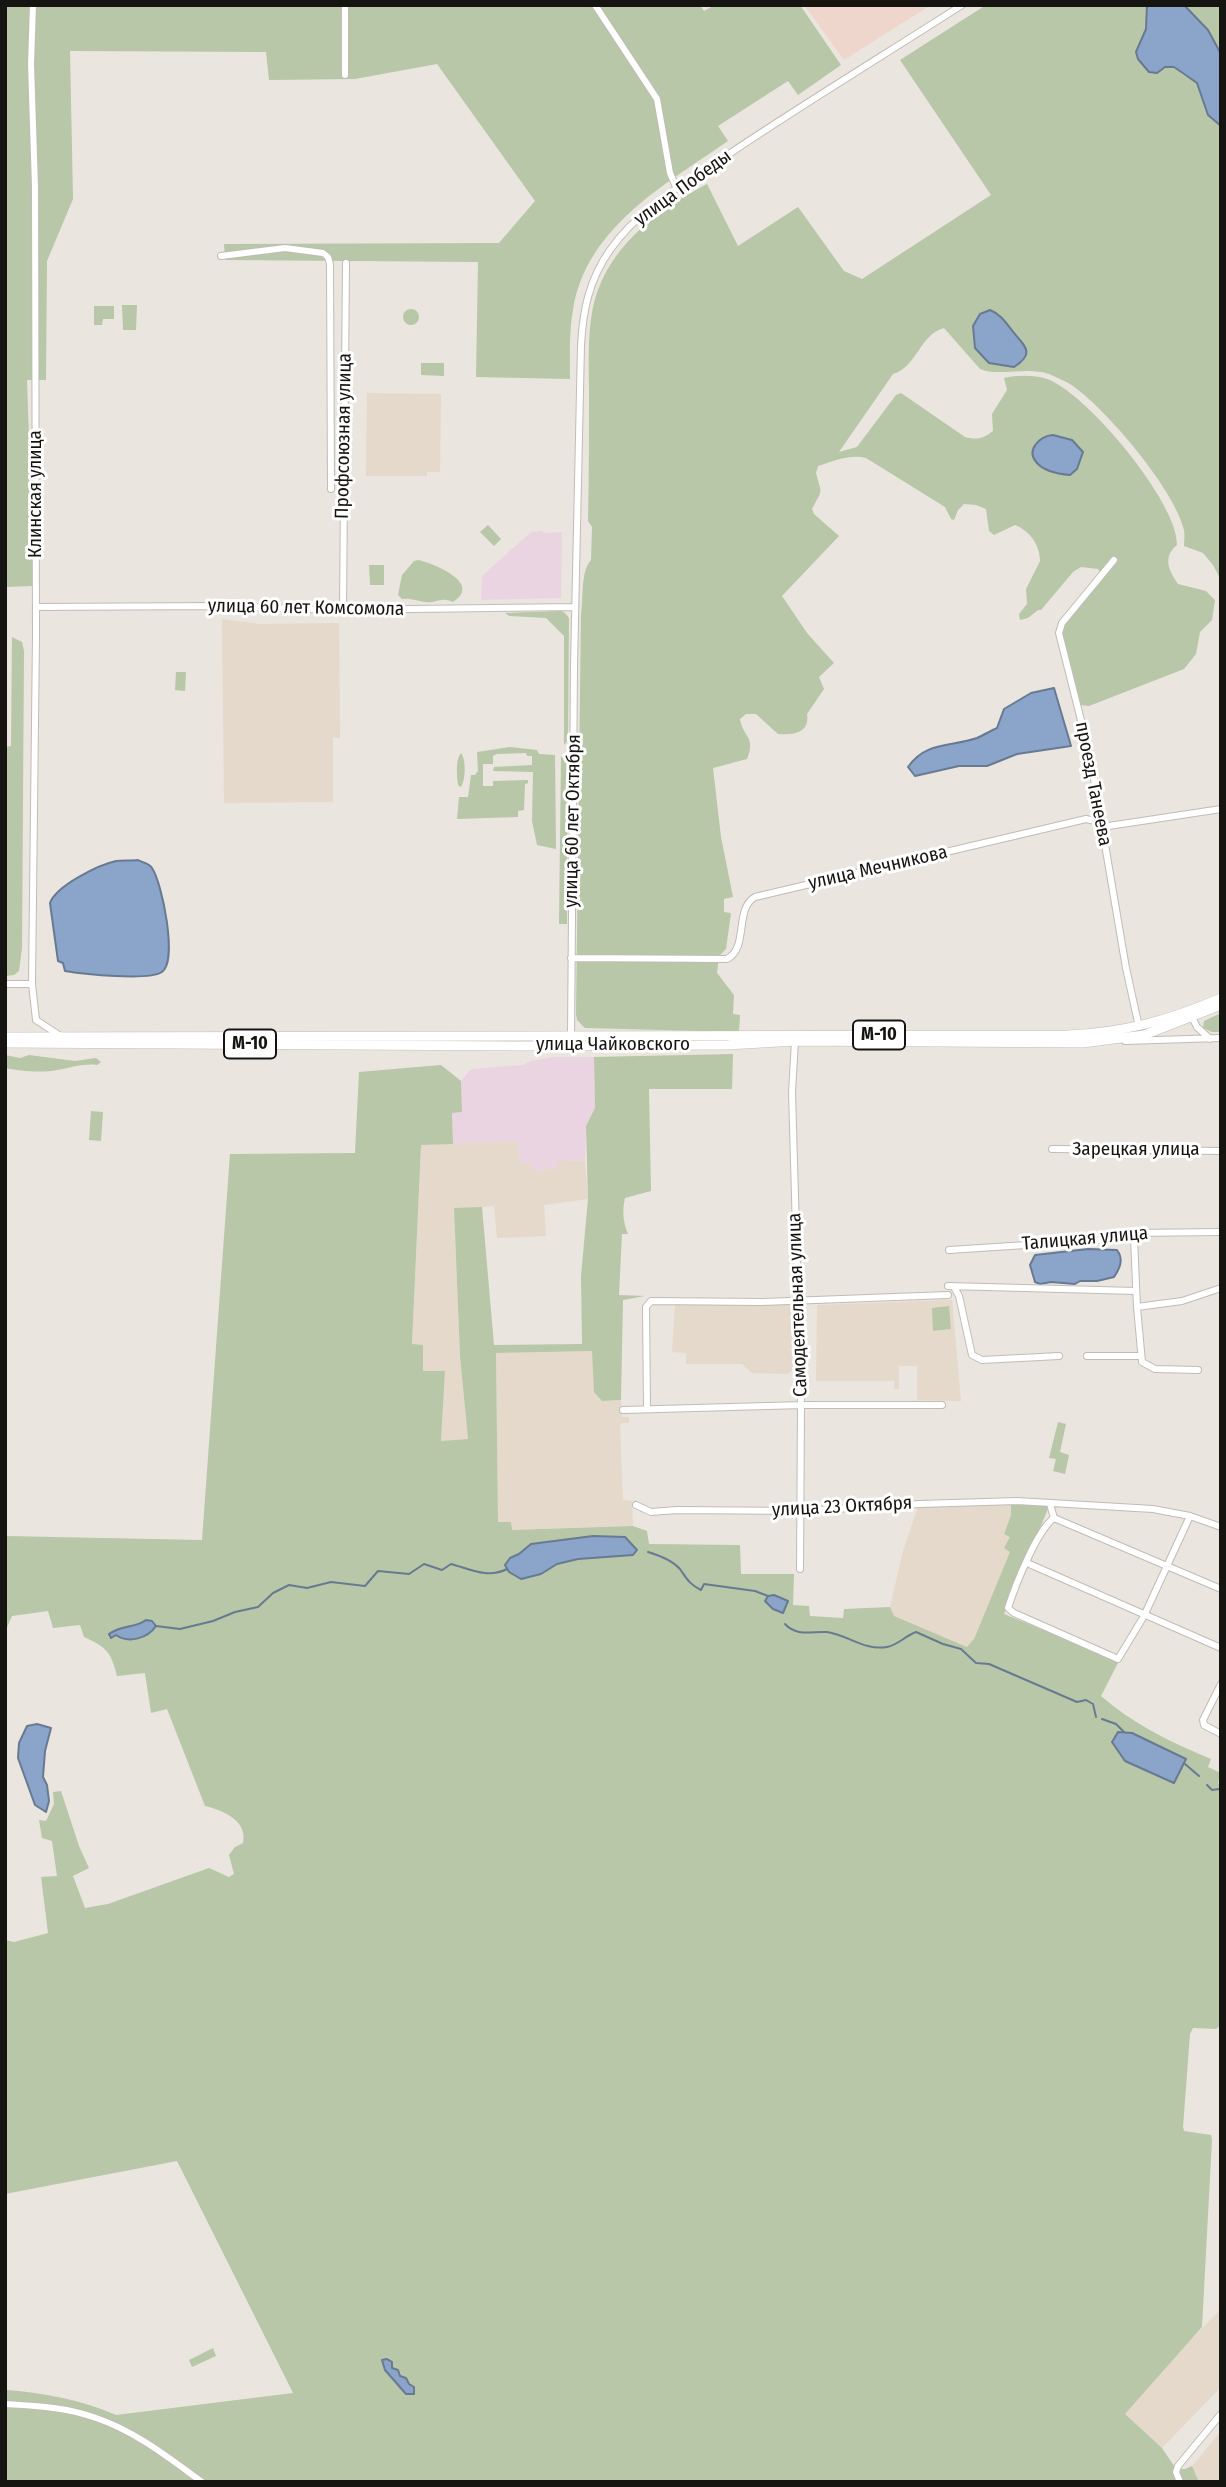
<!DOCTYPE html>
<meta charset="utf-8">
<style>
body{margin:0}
#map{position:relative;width:1226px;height:2487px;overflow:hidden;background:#eae5de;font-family:"Fira Sans Condensed",sans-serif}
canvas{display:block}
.frame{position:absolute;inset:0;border:7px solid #161411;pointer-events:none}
</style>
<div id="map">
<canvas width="1226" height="2487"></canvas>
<div class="frame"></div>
</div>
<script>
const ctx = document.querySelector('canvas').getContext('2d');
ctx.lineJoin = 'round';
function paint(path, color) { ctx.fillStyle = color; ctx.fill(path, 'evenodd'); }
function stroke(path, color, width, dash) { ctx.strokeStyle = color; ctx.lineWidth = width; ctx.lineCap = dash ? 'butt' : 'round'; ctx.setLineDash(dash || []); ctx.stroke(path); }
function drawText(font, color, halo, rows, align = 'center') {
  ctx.font = font + ' "Fira Sans Condensed",sans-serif'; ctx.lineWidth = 6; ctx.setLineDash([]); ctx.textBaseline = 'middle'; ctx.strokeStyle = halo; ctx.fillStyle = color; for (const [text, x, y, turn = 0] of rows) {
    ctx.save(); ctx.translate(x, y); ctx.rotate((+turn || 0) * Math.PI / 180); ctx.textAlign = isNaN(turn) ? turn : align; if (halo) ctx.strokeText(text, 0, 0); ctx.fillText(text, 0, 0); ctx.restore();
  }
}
const commercial = new Path2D(`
 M543 531V533L562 532 561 598 481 600 482 576 531 532Z
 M554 1057H594L595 1108 586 1126 585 1161 558 1160V1168L533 1171 520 1164 518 1141 453 1144 452 1113 462 1112 461 1081 469 1071 473 1069 523 1065 531 1061Z`);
const built = new Path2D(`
 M367 393 441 394 440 472H427V476H366Z
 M222 619 260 624 339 623 340 738H333V802L224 803Z
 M518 1141 520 1163H532L533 1171 557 1168V1160L585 1161 588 1199 544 1205 546 1236 497 1238 494 1206 454 1209 460 1356 468 1439 441 1441 445 1371H423L412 1345 421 1145Z
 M952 1300 961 1401 917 1400V1366H899V1389H894V1381H816L817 1305Z
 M795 1304 796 1367 788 1374 752 1373 742 1364H686V1353L672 1352 675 1305Z
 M592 1351 602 1401 621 1400 622 1417H629V1423H622L620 1426 623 1500 632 1501 633 1526 511 1530 498 1523 496 1353Z
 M1011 1501V1515L1004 1534 1010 1536 1011 1551 972 1643 967 1647 893 1616 890 1607 903 1551 919 1504Z
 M1221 2309V2387L1162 2448 1125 2414 1177 2354Z
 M1221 2431V2482H1199L1192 2466Z`);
const medical = new Path2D(`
 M804 5H931L844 60Z`);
const green = new Path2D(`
 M5 5H700L704 11 715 5H800L841 65 798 95 788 81 718 126 728 141C666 184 586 227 573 310 569 332 570 356 570 379L476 377 478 262 225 260 224 244 499 243 535 201 437 64 355 79 269 80 266 52 70 51 73 199 47 261 46 380H27L32 527 41 532C41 540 42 549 40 557 35 571 32 569 32 586L5 587Z
 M986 5H1147L1146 29 1143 35 1161 69C1175 63 1176 71 1187 77 1190 79 1194 81 1197 83L1208 115 1221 126V580L1213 565 1203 553 1184 546C1184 541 1185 535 1184 530 1175 490 1107 410 1073 386 1066 381 1057 378 1049 374 1027 366 999 377 980 369L944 328C920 334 917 367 893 374L839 452 857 447 896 395 901 393 965 437C977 440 983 439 993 431L992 414 1007 390 1004 378C1017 375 1035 375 1047 379 1086 392 1179 504 1177 545 1162 557 1169 571 1178 584L1206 591 1215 600 1212 620 1200 632 1196 654 1184 669 1089 706 1081 705 1062 639 1061 629 1102 575 1098 569 1081 567 1073 572 1041 610H1038L1028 618 1020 620 1019 614 1027 604 1026 589 1040 561C1040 545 1030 531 1015 525L994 535 989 531 986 509 976 505 964 504 958 510 954 520 951 519 945 507 866 458C849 454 835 461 818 466L816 473C822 496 823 488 812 509L814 514 839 536 782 596 807 633 834 663 819 677 824 689 807 714C810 733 794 735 778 734L756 714H746L740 719C743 738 756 736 747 759L713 768 721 837 733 897 724 899V912L731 913 726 949 719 956 717 973 734 995 733 1014 740 1015 739 1032 585 1028 577 1020 576 1014 581 613C584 597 580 573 591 560L592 527 588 521C589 476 589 431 589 386 589 356 587 319 598 290 616 241 662 207 707 184L738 246 798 207 844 271 862 279 991 195 900 60Z
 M1184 5H1221V54L1208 30Z
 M122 305H137L136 330H123Z
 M94 306H114V319H103L102 325H94Z
 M403 317a8 8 0 1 1 16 0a8 8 0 1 1-16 0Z
 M421 363H444V376L421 375Z
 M488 525 501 539 494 546 480 532Z
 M419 560C434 564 483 583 453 602 440 596 436 604 425 602 416 601 411 598 402 599L398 595 402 575 414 561Z
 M369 565H384V585H370Z
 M561 611 565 613 569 618 568 740 564 745V636L546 618 509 616 505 613Z
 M12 637 22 642 24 651 22 948 19 971 14 975 5 976V747L11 746Z
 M176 672H186L185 691 175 690Z
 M510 747 537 750 539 754 555 755 556 849 537 845 532 821 533 772 493 771 494 767 532 765V756H527L526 753 497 754 493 756V764H483V786H493V781L528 780V783L525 784 524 810 518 811V817L457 819 459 797H468L471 775H475L478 771 477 752Z
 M461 753C466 759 466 779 461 787L458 785C457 776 455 760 461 753Z
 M564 754 568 757 567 924H559L561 757Z
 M1221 1013V1032H1212L1203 1028 1204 1021Z
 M733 1054 732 1089H649L651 1191 625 1198C622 1210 623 1223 628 1234H622L619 1295 645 1296 623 1300 621 1400 602 1401 594 1392 592 1351 496 1353 498 1522H511L512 1530 633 1526 647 1531 649 1544 740 1545 741 1574H794L793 1605 809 1606 810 1616 843 1618 844 1609 890 1607 894 1616 967 1647 974 1639 1010 1552 1004 1548 1010 1537 1004 1534 1011 1515V1501L1050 1504 1004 1614 1119 1661 1101 1696C1133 1724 1172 1743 1211 1759L1208 1767 1221 1773 1218 1783 1221 1786V2025L1216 2029 1193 2028 1190 2034 1183 2127 1184 2131 1211 2135 1212 2140 1202 2327 1125 2414 1162 2448 1176 2469H1185L1192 2466 1199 2482H5V2395L7 2390C43 2393 83 2400 116 2415L293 2393 177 2161 5 2194V1940L14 1942 48 1933 41 1877 57 1876 52 1841 42 1838 39 1820 46 1821 54 1804 53 1792 61 1791 79 1846 89 1868 73 1876 85 1908 108 1904 209 1868 229 1877 234 1874 229 1855 235 1847 243 1843C248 1820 222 1810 205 1806L167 1709 151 1713 145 1673 117 1676C111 1651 106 1647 84 1637L80 1625 53 1628 48 1611 12 1616 5 1632V1536L202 1540 230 1154 355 1153 359 1072 441 1065 461 1081 462 1112 452 1113 453 1144 421 1145 412 1344 423 1345V1371H445L441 1441 468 1439 460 1356 454 1208 482 1207 494 1345 582 1344 581 1276 588 1199 586 1126 595 1108 594 1057Z
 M5 1055 20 1058 29 1055 75 1061 96 1058 101 1062 97 1065C84 1063 70 1068 57 1070 43 1073 19 1071 5 1068Z
 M91 1111 103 1112 101 1141 89 1140Z
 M949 1306 951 1329 933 1331 932 1308Z
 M1058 1422 1066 1424 1060 1452 1069 1455 1065 1474 1053 1471 1056 1459 1049 1458Z
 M213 2348 216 2356 192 2367 189 2360Z`);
const water = new Path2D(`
 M1147 5H1184L1208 30 1221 54V126L1208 115 1197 83 1174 67H1165L1157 73 1149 72 1138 59 1136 52 1146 29Z
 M990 310C1002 315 1006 323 1014 333 1027 348 1034 354 1014 367L989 363 975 348 973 326 980 314Z
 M1053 435 1072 440 1083 452 1077 469 1070 475C1059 474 1045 472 1037 463 1025 450 1040 436 1053 435Z
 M1054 688 1071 746 1017 754 987 766H959L915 776 908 767C926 741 951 747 977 738 984 735 990 731 997 728L1004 709 1031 693Z
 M138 860C143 863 149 863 152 868 162 883 178 960 162 972 149 981 83 974 65 971L63 963 58 961 50 903C56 886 98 865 116 861 123 860 131 861 138 860Z
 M1088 1249 1117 1250C1124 1259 1120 1268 1114 1277L1097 1281H1080L1075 1284 1051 1282 1040 1284 1035 1282 1030 1265 1035 1255Z
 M593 1536 625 1537 637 1550 633 1555 578 1559 557 1564 541 1574 521 1579 509 1572 505 1565 510 1558 519 1554 531 1544Z
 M774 1595 788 1601 783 1613 773 1609 765 1601 768 1596Z
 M146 1620 152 1621 156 1626C148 1638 129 1644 116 1635L111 1638 109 1634C121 1625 136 1628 146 1620Z
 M37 1724 51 1728 45 1751 43 1777 47 1785 49 1801 46 1812 35 1805 18 1758 19 1743 27 1726Z
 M1118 1732 1132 1733 1186 1759 1174 1783 1125 1761 1112 1742Z
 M387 2359 392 2362V2368L398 2370 400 2376 406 2378 409 2384 414 2387V2394H406L385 2370 382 2360Z`);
const stream = new Path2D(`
 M648 1552C658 1555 672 1560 680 1569 687 1579 689 1584 701 1590L704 1584 755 1591 768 1596
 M785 1624C797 1637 812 1631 827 1632 848 1635 864 1651 887 1647 898 1645 905 1636 916 1632L943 1644 961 1649 976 1663 989 1664 1077 1702 1086 1700 1093 1704 1096 1717
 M156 1626 180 1629 213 1621 235 1612 258 1607 273 1593 289 1585 307 1588 331 1582 365 1586 378 1571 409 1574 424 1564 442 1570 451 1564C470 1569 488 1579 507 1569
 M1102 1719 1116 1724 1124 1732
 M1185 1764 1199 1776
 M1207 1785 1212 1790 1219 1789 1221 1791`);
const minor = new Path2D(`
 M33 5 31 64 35 187 36 635 32 984 36 1020 59 1035
 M345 5V75
 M595 5 657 99 670 173 677 189
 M221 256 285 248 323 253 328 257 330 264 331 489
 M1114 560 1062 623 1059 633 1090 756 1126 968 1139 1027
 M36 607 220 606 330 610 575 607
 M343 610 346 263
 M571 958 727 959C749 948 734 909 755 897L1086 819 1095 821 1102 827 1221 809
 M5 984H32
 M1190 1013 1197 1027 1210 1039
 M571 1037 574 665 581 345C583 310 589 280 610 250 639 208 687 182 729 154 805 103 884 55 962 5
 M795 1041 792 1092 801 1405 800 1569
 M1125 1041 1221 1038
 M1052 1149 1221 1151
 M1134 1238 1137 1307 1142 1362 1155 1369 1198 1370
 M949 1250 1134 1238 1133 1233 1221 1232
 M948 1286 1136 1291
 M954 1287 959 1296 972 1355 982 1360 1059 1356
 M1137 1307 1182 1301 1221 1288
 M1087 1356H1141
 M647 1408 646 1307 651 1301 762 1302 948 1295
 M623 1410 803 1405H942
 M1050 1504 1054 1518C1037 1530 1015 1586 1008 1608L1014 1613 1118 1659 1144 1616 1190 1516
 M636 1505 651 1512 677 1510 801 1511 919 1504 1017 1501 1153 1509 1190 1516 1221 1527
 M1054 1518 1221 1589
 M1027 1563 1221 1648
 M1221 1684 1203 1720 1204 1725 1221 1734
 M5 2404C36 2406 67 2407 96 2418 135 2431 169 2458 202 2482
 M1180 2482 1176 2472 1178 2466 1221 2414`);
const highway = new Path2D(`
 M5 1037 1068 1035C1125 1032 1168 1021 1221 998
 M5 1043 516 1046 728 1045 795 1041 1083 1043 1144 1035 1221 1005`);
const shields = [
 [879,1035,52],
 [250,1044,52]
];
const shieldNames = [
 ["М-10",879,1035],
 ["М-10",250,1044]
];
const streetNames = [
 ["улица Победы",683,188,-36],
 ["Профсоюзная улица",344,436,-89],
 ["Клинская улица",36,494,-90],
 ["улица 60 лет Комсомола",306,608,1],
 ["проезд Танеева",1093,784,79],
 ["улица 60 лет Октября",573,821,-89],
 ["улица Мечникова",878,868,-13],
 ["улица Чайковского",613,1045],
 ["Зарецкая улица",1136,1150],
 ["Талицкая улица",1085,1239,-5],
 ["Самодеятельная улица",798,1305,-92],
 ["улица 23 Октября",842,1507,-3]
];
paint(commercial, '#ebd4e2');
paint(built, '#e4d9cb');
paint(medical, '#eed6cc');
paint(green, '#b7c7a7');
paint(water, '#8ba5ca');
stroke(water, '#687a92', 2);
stroke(stream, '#687a92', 2);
stroke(minor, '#c1bcb5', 8);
stroke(highway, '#c1bcb5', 10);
stroke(minor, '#fff', 6);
stroke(highway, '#fff', 9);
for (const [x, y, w] of shields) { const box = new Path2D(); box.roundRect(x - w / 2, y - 14.5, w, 29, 5); ctx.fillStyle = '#fff'; ctx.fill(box); stroke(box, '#161411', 2); }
drawText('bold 18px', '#161411', null, shieldNames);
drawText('19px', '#161411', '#fff', streetNames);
</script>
